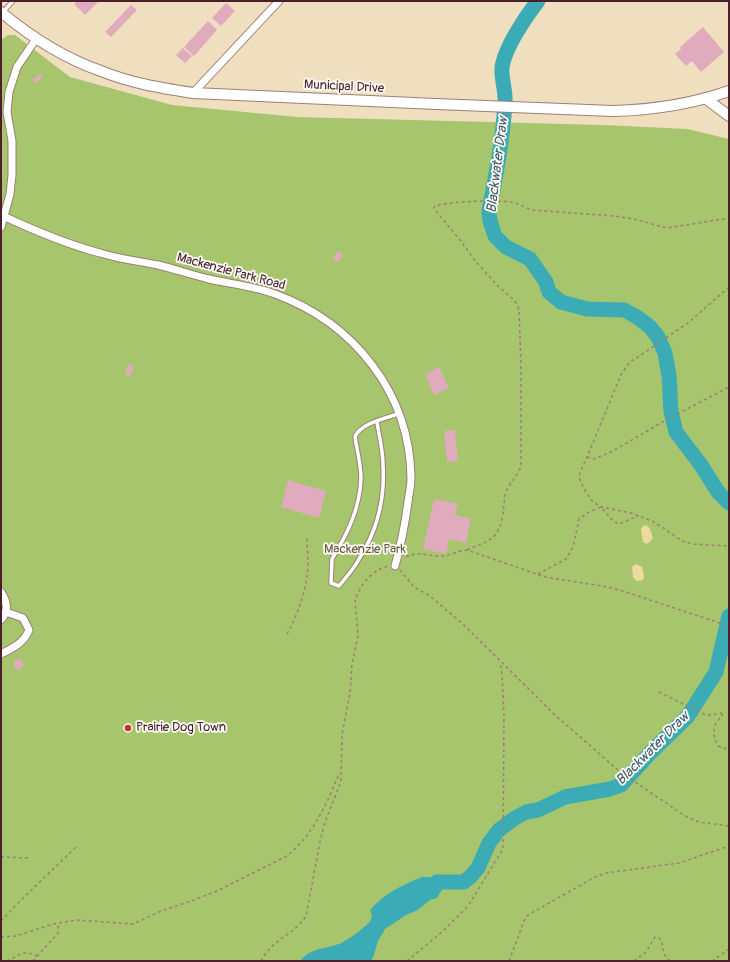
<!DOCTYPE html>
<style>
body{margin:0}
#map{position:relative;width:730px;height:962px;overflow:hidden;background:#f0dfbf;font-family:Pangolin,sans-serif}
canvas{display:block}
.frame{position:absolute;inset:0;border:2px solid #4a1f2b;pointer-events:none}
</style>
<div id="map">
<canvas width="730" height="962"></canvas>
<div class="frame"></div>
</div>
<script>
const ctx = document.querySelector('canvas').getContext('2d');
ctx.lineJoin = 'round';
function paint(path, color) { ctx.fillStyle = color; ctx.fill(path, 'evenodd'); }
function stroke(path, color, width, dash) { ctx.strokeStyle = color; ctx.lineWidth = width; ctx.lineCap = dash ? 'butt' : 'round'; ctx.setLineDash(dash || []); ctx.stroke(path); }
function drawText(font, color, halo, rows, align = 'center') {
  ctx.font = font + ' Pangolin,sans-serif'; ctx.lineWidth = 3.5; ctx.setLineDash([]); ctx.textBaseline = 'middle'; ctx.strokeStyle = halo; ctx.fillStyle = color; for (const [text, x, y, turn = 0] of rows) {
    ctx.save(); ctx.translate(x, y); ctx.rotate((+turn || 0) * Math.PI / 180); ctx.textAlign = isNaN(turn) ? turn : align; if (halo) ctx.strokeText(text, 0, 0); ctx.fillText(text, 0, 0); ctx.restore();
  }
}
const green = new Path2D(`
 M8 35H15L70 77 172 105 297 117 603 125 687 129 729 139V961H1V40Z`);
const sand = new Path2D(`
 M646 525 650 529 653 538 650 542 646 544 643 542 641 529 643 526Z
 M636 564 642 567 644 576 643 580 636 581 633 577 632 567Z`);
const water = new Path2D(`
 M422 877H442L447 879V886L418 910 406 915 385 929 378 941 373 958 370 961H300C310 948 325 949 339 944 350 939 361 930 370 922L372 915 370 910C385 893 402 885 422 877Z`);
const river = new Path2D(`
 M538 1C526 16 504 49 502 68 501 79 506 91 505 102 503 139 496 175 489 211L490 221 495 236 506 247 530 259 546 282 549 292 561 302 587 309 624 310 637 317 650 327 658 337 665 353 669 376 671 412 676 432 701 465 718 492 729 503
 M432 892 437 882H464L471 876 478 868 489 843 499 830 515 818 526 812 538 810 565 797 610 789 621 785 651 752 688 716 716 672 729 616`);
const building = new Path2D(`
 M77 1H99L85 15 74 4Z
 M226 3 235 11 221 26 212 18Z
 M131 5 137 10 111 37 105 32Z
 M208 21 217 30 194 56 184 47Z
 M703 27 724 52 701 72 692 61 686 66 675 54 681 49 680 47Z
 M183 48 192 56 185 63 176 55Z
 M40 74 43 77 35 83 32 80Z
 M338 251 343 255 338 262 333 259Z
 M129 364 134 366 130 376 125 375Z
 M439 367 449 388 434 395 425 374Z
 M455 430 458 461 447 462 444 431Z
 M288 480 326 491 319 518 281 507Z
 M434 499 458 504 455 515 471 519 466 543 449 539 446 554 423 549Z
 M18 659 23 662V667L18 670 14 667V662Z`);
const path = new Path2D(`
 M729 287 688 323 629 363 621 375 587 457 580 473 579 477 583 487 592 501 601 507 631 513 652 521 665 529 682 541 693 544 729 546
 M587 457 594 459 613 451 666 420 729 387
 M467 550C490 540 499 540 503 513 504 506 504 498 506 492 510 482 519 475 521 465V365L519 311 518 306 514 300 500 288 476 262 460 240 436 211 434 208 435 206C451 201 495 200 511 202 518 203 525 208 532 210L614 216 634 219 667 228 729 218
 M406 557C419 550 430 557 443 556 452 555 459 550 467 550L545 577 608 587 626 592 729 626
 M400 570 414 587 430 596 464 625 554 714 619 771 685 816 699 822 729 826
 M538 574 566 559 573 547 579 519 589 512 601 507 613 521 619 524 638 516
 M287 634C298 614 306 591 308 568 308 557 307 546 307 536
 M659 692 704 714 709 715 722 713
 M722 713V716C712 725 712 734 718 746L729 750
 M1 857 29 858
 M1 921 16 905 77 846
 M1 937 16 936 53 924 76 920 133 924 161 911 194 900 217 891 285 857C312 838 327 803 339 774
 M7 961C20 955 23 949 37 956
 M33 961 58 933V923
 M261 961C271 940 294 935 306 916L320 842 325 822 338 789 341 780 342 734 350 693 352 664 358 636 355 601C359 586 372 570 388 566
 M407 961 443 931 468 906 503 849 504 716 502 675 500 662
 M509 961 524 921 528 915 595 877 606 873 679 863 729 846
 M634 961 646 952 655 937C664 937 661 946 664 953 665 956 668 959 670 961
 M712 961 729 949`);
const lane = new Path2D(`
 M3 12 13 1
 M377 422C379 436 383 450 383 465 385 498 377 531 359 559 354 569 346 577 339 586L331 583 332 559C348 533 360 508 361 478 361 465 357 450 355 437 359 424 386 418 398 414`);
const street = new Path2D(`
 M193 93 279 1
 M1 215C33 230 66 244 100 253 119 259 138 261 158 265 175 269 192 275 209 279 231 284 254 286 275 294 354 323 410 393 411 478 411 486 409 494 408 502 405 524 401 545 395 566
 M1 227 10 194 12 175V141L7 112 9 92 17 67 36 39
 M1 592C7 601 9 611 1 620
 M1 654C13 648 24 643 29 630L23 618 6 612`);
const secondary = new Path2D(`
 M1 12C31 37 64 58 101 71 130 83 161 88 193 93L436 104 613 111C653 110 692 104 729 91
 M705 98 729 116`);
const markers = [
 [128,728,4,"#c8321e"]
];
const streetNames = [
 ["Municipal Drive",344,87,3],
 ["Mackenzie Park Road",231,272,15]
];
const parkNames = [
 ["Mackenzie Park",365,550]
];
const poiNames = [
 ["Prairie Dog Town",136,728]
];
const waterNames = [
 ["Blackwater Draw",498,165,-83],
 ["Blackwater Draw",653,749,-45]
];
paint(green, '#a6c56c');
paint(sand, '#eeda9e');
paint(water, '#3bacb5');
stroke(river, '#3bacb5', 15);
paint(building, '#e0abbd');
stroke(lane, '#9d7f75', 5.5);
stroke(street, '#9d7f75', 9);
stroke(secondary, '#9d7f75', 12);
stroke(path, '#9d7f75', 1.5, [3, 3]);
stroke(lane, '#fff', 3.5);
stroke(street, '#fff', 7);
stroke(secondary, '#fff', 10);
for (const [x, y, r, color] of markers) { const dot = new Path2D(); dot.arc(x, y, r, 0, 2 * Math.PI); ctx.fillStyle = color; ctx.fill(dot); stroke(dot, '#fdfcf7', 1.5); }
drawText('13px', '#4a1f2b', '#fdfcf7', streetNames);
drawText('13px', '#6a5942', '#fdfcf7', parkNames);
drawText('13px', '#4a1f2b', '#fdfcf7', poiNames, 'left');
drawText('italic 14px', '#435e69', '#fdfcf7', waterNames);
</script>
